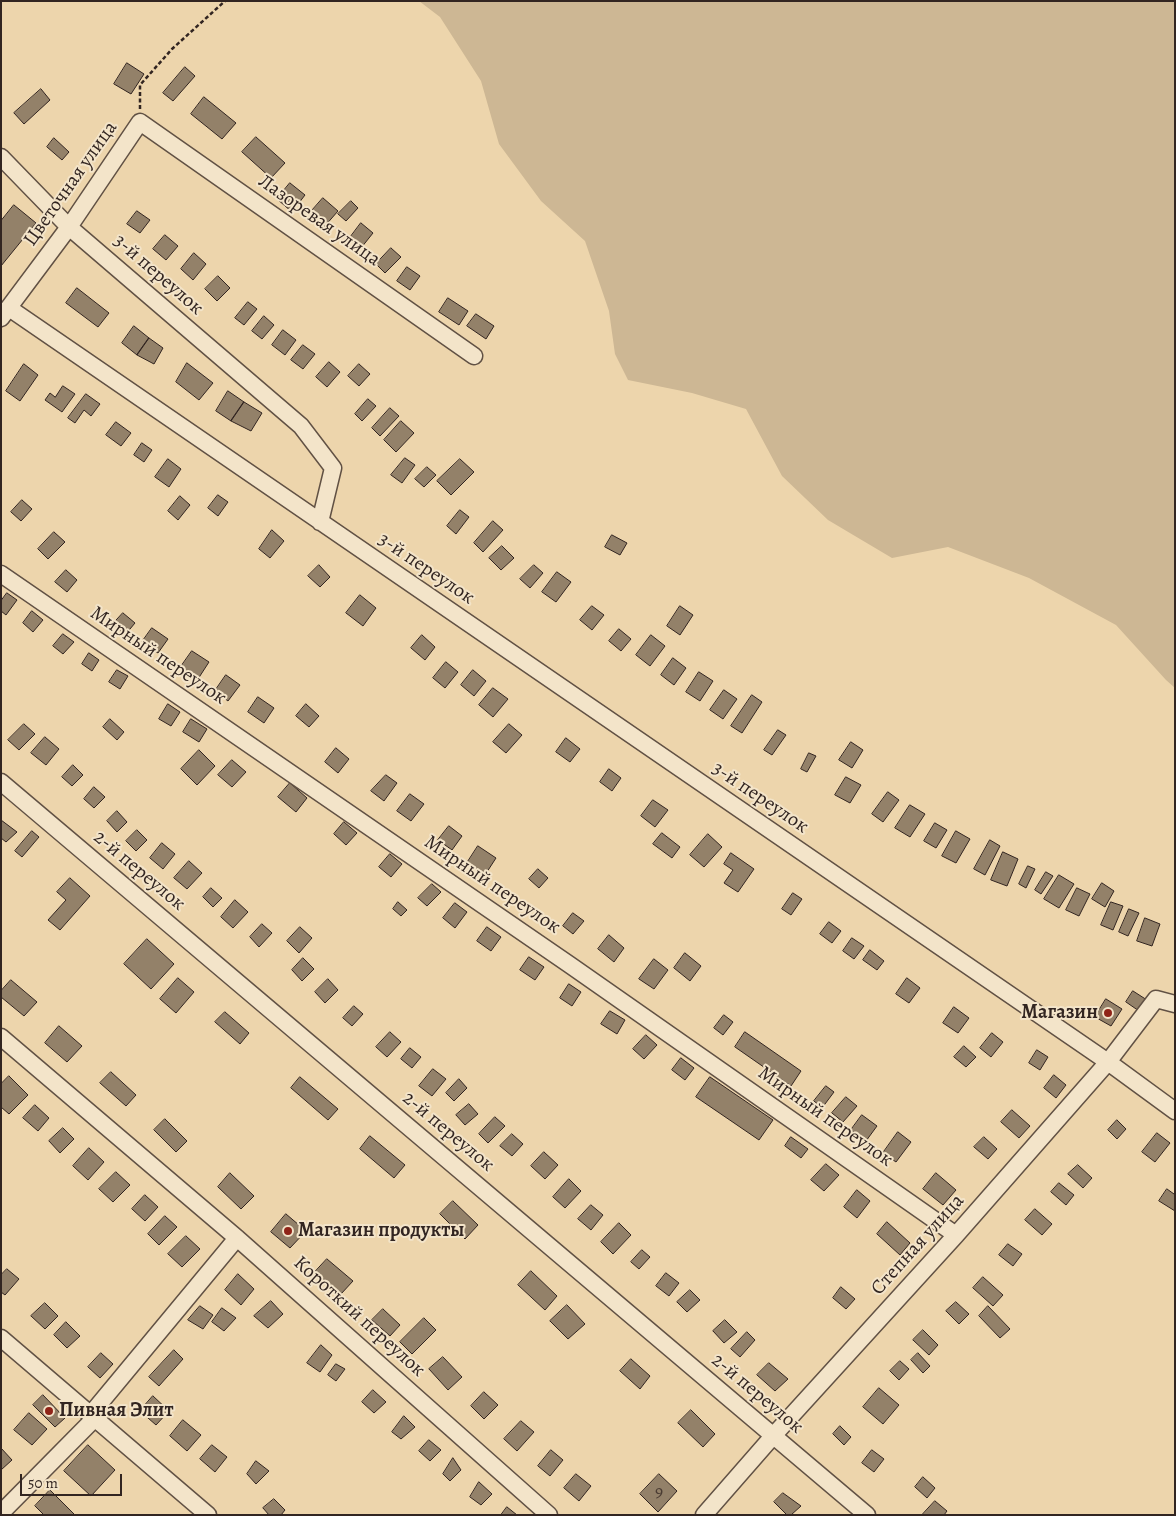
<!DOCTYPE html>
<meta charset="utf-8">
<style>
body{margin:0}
#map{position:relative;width:1176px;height:1516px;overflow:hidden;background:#edd5ac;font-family:Alegreya,serif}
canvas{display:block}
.frame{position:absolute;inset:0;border:2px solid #322521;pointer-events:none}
.scale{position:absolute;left:20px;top:1474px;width:102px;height:22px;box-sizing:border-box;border:2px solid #322521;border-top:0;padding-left:6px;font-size:15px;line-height:18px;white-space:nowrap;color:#322521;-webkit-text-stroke:4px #f3e4c9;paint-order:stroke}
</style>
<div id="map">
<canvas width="1176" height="1516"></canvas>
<div class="frame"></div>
<div class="scale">50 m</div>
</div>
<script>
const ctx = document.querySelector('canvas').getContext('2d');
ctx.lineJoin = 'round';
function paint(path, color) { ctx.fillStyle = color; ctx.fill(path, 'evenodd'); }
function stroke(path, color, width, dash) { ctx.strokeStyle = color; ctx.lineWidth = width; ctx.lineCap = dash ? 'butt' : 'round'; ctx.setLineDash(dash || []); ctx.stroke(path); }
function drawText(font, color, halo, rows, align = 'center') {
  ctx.font = font + ' Alegreya,serif'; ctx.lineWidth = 4; ctx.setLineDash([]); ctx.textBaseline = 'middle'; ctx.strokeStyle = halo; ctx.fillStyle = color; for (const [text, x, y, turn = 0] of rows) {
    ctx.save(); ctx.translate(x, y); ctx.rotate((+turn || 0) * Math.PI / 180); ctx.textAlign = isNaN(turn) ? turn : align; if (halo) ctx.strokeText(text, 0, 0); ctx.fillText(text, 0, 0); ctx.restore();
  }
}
const green = new Path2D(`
 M419 1H1175V688L1166 680 1116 625 1029 578 948 547 892 558 828 520 782 476 746 409 692 393 628 380 615 354 609 311 585 241 541 201 499 144 481 81 440 17Z`);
const building = new Path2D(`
 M127 63 144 74 131 94 114 84Z
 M185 67 195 76 173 101 163 93Z
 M41 89 50 100 24 124 14 113Z
 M204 97 236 123 222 139 191 114Z
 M256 137 285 163 271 178 242 152Z
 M54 138 69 152 62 160 47 147Z
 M290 183 305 195 292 212 277 199Z
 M323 198 338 211 324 227 309 214Z
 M351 201 358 208 346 221 338 214Z
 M14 205 36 223 1 266V221Z
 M137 211 150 220 140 233 127 224Z
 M361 223 373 233 361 248 349 239Z
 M165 235 178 246 166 260 153 249Z
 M391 248 401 257 385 273 376 264Z
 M194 253 206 264 193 280 181 269Z
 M407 267 420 276 410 290 397 281Z
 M218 276 230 288 217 301 205 289Z
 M77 288 109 313 98 327 66 303Z
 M448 298 468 311 459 325 439 312Z
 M248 302 257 309 244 325 235 318Z
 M476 314 494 326 486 339 467 326Z
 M264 316 274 325 262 339 252 331Z
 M134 326 149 338 137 355 122 343Z
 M283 330 296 340 285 355 272 345Z
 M149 338 163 348 154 364 137 355Z
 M303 345 315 354 303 369 291 360Z
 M329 362 340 372 327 387 316 377Z
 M187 363 213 383 199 400 176 382Z
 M24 364 38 375 20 401 6 391Z
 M359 364 370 374 359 386 348 376Z
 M63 386 75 394 62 412 45 400 50 393 55 397Z
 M228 391 244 402 231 421 216 411Z
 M86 394 100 404 91 416 84 410 75 423 68 418Z
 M368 399 376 406 362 421 355 414Z
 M244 402 262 413 251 431 231 421Z
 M390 408 399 416 380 436 372 428Z
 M401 421 414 433 396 452 384 440Z
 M116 422 131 433 121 446 106 435Z
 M142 443 152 450 144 462 134 455Z
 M405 458 415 465 402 483 391 475Z
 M168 459 181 469 169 487 155 477Z
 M460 459 474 472 451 495 437 481Z
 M427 467 436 475 424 487 415 479Z
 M218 495 228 502 218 516 208 508Z
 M180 496 190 505 178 520 168 511Z
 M22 500 32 509 21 521 11 512Z
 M460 510 469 517 456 534 447 526Z
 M493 521 503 530 483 552 474 543Z
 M272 530 284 541 270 558 259 549Z
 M54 532 65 542 48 559 38 549Z
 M612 535 627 543 620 555 605 547Z
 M502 546 514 558 501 570 489 558Z
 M319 565 330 577 320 587 308 576Z
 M534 565 543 573 530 588 520 579Z
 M66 570 77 580 67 592 55 582Z
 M557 572 571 582 556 602 542 592Z
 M7 593 17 600 6 615 1 611V601Z
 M360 595 376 608 363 626 346 613Z
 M592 606 604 615 592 630 580 620Z
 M680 606 693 615 680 635 667 626Z
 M32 611 43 620 33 632 23 623Z
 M123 613 135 623 125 635 113 624Z
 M152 628 168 639 158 653 142 642Z
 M619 629 631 639 621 651 609 641Z
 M63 634 74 642 63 654 53 646Z
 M422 635 435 647 425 660 411 648Z
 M651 635 665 646 650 666 636 655Z
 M192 651 209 662 198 679 180 668Z
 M89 653 99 660 92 671 82 664Z
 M673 658 686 668 674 685 661 675Z
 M446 662 458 672 445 688 433 678Z
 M117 670 128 676 120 689 109 682Z
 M473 670 486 681 474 696 461 685Z
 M699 672 713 681 700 701 686 692Z
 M226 675 240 685 228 701 215 691Z
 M493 688 508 699 493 717 479 705Z
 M724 690 737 699 723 719 710 710Z
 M752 695 762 702 742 733 731 726Z
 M258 697 274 708 264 723 248 712Z
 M168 704 180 712 171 726 159 719Z
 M306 704 319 716 309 727 296 716Z
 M110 719 124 732 117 740 103 727Z
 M191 719 207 729 199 742 183 732Z
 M24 724 35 734 19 750 8 740Z
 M509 724 522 735 506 753 493 742Z
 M778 730 786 735 772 755 764 750Z
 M45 737 59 749 46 765 31 753Z
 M566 738 580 749 570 762 556 752Z
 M851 742 863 750 852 768 839 760Z
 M336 748 349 759 338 773 325 762Z
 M199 750 215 766 197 785 181 769Z
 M809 753 816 756 807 772 801 769Z
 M232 760 246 772 232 787 218 775Z
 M73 765 83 775 72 786 62 777Z
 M609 769 621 778 612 791 600 782Z
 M386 775 397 783 384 801 371 791Z
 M846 777 861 785 850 803 835 795Z
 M290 783 307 798 296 812 278 797Z
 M94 787 105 797 94 808 84 799Z
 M888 792 899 800 883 822 872 814Z
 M410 794 424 804 411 821 397 811Z
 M653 800 668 810 655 827 641 816Z
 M910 805 925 814 910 837 895 828Z
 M117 811 127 822 117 832 107 821Z
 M1 820 17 832 6 842 1 838Z
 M344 822 357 833 346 845 334 834Z
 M935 823 947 830 936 848 924 841Z
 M449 826 462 836 452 850 438 840Z
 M137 830 147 840 136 851 126 841Z
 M32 831 39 837 22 857 15 851Z
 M956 831 970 839 956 863 942 856Z
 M662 833 680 847 672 858 653 844Z
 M708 834 722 847 704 867 690 855Z
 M990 840 1000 846 985 875 974 869Z
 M162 843 175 854 163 869 150 858Z
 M478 846 496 858 485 875 467 863Z
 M1003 852 1018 859 1007 886 991 880Z
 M731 853 754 869 738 892 724 883 733 870 724 864Z
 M390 854 402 864 391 877 379 867Z
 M189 861 202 873 187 889 174 878Z
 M1028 866 1035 869 1026 888 1019 884Z
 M538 869 548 878 539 888 529 879Z
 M1046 872 1053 876 1041 894 1035 890Z
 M1059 875 1074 884 1059 908 1044 899Z
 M70 878 90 896 60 930 48 920 66 900 57 892Z
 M1102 883 1114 891 1105 907 1092 899Z
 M432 884 441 892 427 906 418 898Z
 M211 888 222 898 213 907 203 897Z
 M1077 888 1090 894 1079 916 1066 910Z
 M793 893 802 899 791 915 782 909Z
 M235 900 248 912 233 928 221 917Z
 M398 902 407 910 401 916 393 909Z
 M1111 902 1123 906 1113 930 1101 925Z
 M455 903 467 912 455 928 443 918Z
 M1129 909 1139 913 1128 936 1119 932Z
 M573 913 584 921 573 934 563 926Z
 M1145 918 1160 924 1152 946 1137 941Z
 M829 922 841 931 832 943 820 934Z
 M262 924 272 933 259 947 250 937Z
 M300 927 312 938 299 953 287 941Z
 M487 927 501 937 491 951 477 941Z
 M609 935 624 948 614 962 598 949Z
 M852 938 864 946 854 959 843 951Z
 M147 939 174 964 151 989 124 964Z
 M870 950 884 961 877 970 863 960Z
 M685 953 701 966 690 981 674 968Z
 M529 957 544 967 535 980 520 970Z
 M303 958 314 969 302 981 292 970Z
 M654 959 668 970 654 989 639 979Z
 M178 978 194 992 176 1013 160 999Z
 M907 978 920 988 909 1003 896 994Z
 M328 979 338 990 325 1003 315 992Z
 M11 980 37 1002 24 1016 1 997V991Z
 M569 984 581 992 572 1006 560 998Z
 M1133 991 1147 1000 1139 1011 1126 1002Z
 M1106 999 1122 1009 1111 1026 1095 1017Z
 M354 1006 363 1014 352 1026 343 1018Z
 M954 1007 969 1018 958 1033 943 1023Z
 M610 1011 625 1020 617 1034 601 1024Z
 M225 1012 249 1033 240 1044 215 1022Z
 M724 1015 733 1022 723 1035 714 1028Z
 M59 1026 82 1046 67 1062 45 1043Z
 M390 1032 401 1042 387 1057 376 1047Z
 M745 1032 801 1071 791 1086 735 1047Z
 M992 1033 1003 1042 991 1057 980 1048Z
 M646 1035 657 1045 644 1059 633 1049Z
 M964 1046 976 1057 966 1067 954 1057Z
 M410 1048 421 1057 412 1068 401 1059Z
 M1037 1050 1048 1057 1040 1070 1029 1063Z
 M681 1058 694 1068 685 1080 672 1070Z
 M433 1069 446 1079 432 1096 419 1086Z
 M111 1072 136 1095 126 1106 100 1083Z
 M1054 1075 1066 1085 1056 1098 1044 1088Z
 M9 1076 28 1095 9 1114 1 1107V1084Z
 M300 1077 338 1109 328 1120 291 1088Z
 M710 1077 773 1120 759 1140 696 1097Z
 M459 1079 467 1088 454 1101 446 1093Z
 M826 1086 834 1092 822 1108 814 1101Z
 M846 1097 857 1106 843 1122 832 1113Z
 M469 1104 478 1114 465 1125 456 1115Z
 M35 1105 49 1118 38 1131 23 1118Z
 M1012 1110 1030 1126 1019 1138 1001 1122Z
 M862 1115 877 1126 866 1141 851 1130Z
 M495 1117 505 1126 488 1143 479 1134Z
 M165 1119 187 1141 176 1152 154 1130Z
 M1117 1120 1126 1129 1117 1139 1108 1130Z
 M63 1128 74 1139 60 1153 49 1141Z
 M898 1132 911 1142 896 1162 883 1153Z
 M1157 1133 1170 1143 1155 1162 1142 1152Z
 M512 1134 523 1144 512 1156 500 1146Z
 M370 1136 405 1165 394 1178 360 1149Z
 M791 1137 808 1149 801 1158 785 1146Z
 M984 1137 997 1149 988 1159 974 1147Z
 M89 1148 104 1162 88 1180 73 1166Z
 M544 1152 558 1165 545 1179 531 1166Z
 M826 1164 839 1175 824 1191 811 1180Z
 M1078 1165 1092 1178 1083 1188 1068 1174Z
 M116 1172 130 1185 113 1202 99 1189Z
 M230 1173 254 1196 241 1209 218 1187Z
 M936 1173 956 1190 943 1205 923 1189Z
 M569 1179 581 1191 565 1208 553 1197Z
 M1059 1183 1074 1195 1066 1205 1051 1192Z
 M1167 1189 1174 1194 1175 1192V1211L1159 1201Z
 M857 1190 870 1201 857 1218 844 1207Z
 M145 1195 158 1207 145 1221 132 1209Z
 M453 1201 478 1225 465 1239 440 1214Z
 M591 1205 603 1215 591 1230 578 1219Z
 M1035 1209 1052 1224 1042 1235 1025 1220Z
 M286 1214 306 1231 290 1248 271 1232Z
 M165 1216 177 1227 159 1245 148 1234Z
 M887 1222 910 1243 900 1255 877 1234Z
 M619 1223 631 1235 613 1254 601 1242Z
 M186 1236 200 1249 182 1267 168 1254Z
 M1008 1244 1022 1254 1013 1266 999 1255Z
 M642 1250 650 1257 639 1269 631 1262Z
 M327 1259 353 1281 341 1294 315 1272Z
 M7 1269 19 1279 5 1295 1 1292V1275Z
 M531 1271 557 1296 545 1310 518 1285Z
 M666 1273 679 1283 669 1296 656 1286Z
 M238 1274 254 1289 241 1305 225 1290Z
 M983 1277 1003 1295 993 1306 973 1288Z
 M841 1287 855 1299 846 1309 833 1298Z
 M690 1290 700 1300 687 1312 677 1302Z
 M271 1301 283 1314 268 1328 254 1316Z
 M956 1302 969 1314 959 1324 946 1311Z
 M45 1303 58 1316 45 1329 31 1316Z
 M567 1305 585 1324 568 1339 550 1321Z
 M200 1306 213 1315 203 1329 188 1320Z
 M988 1306 1010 1329 1000 1338 979 1316Z
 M222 1308 236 1318 224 1331 212 1322Z
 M383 1309 400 1325 390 1336 372 1320Z
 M424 1318 436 1330 412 1354 400 1342Z
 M725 1320 737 1332 724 1343 713 1331Z
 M66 1322 80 1336 67 1348 54 1335Z
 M923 1330 938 1345 929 1355 913 1340Z
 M747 1332 755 1340 740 1357 731 1349Z
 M321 1345 332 1355 320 1372 307 1363Z
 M174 1350 183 1359 159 1386 149 1377Z
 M101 1353 113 1364 100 1378 88 1367Z
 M918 1353 930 1366 923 1373 911 1360Z
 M443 1357 462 1377 448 1390 429 1369Z
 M631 1359 650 1376 640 1389 620 1371Z
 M900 1361 909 1369 899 1380 890 1371Z
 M769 1363 788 1379 775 1391 757 1375Z
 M336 1364 345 1369 336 1381 328 1375Z
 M879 1388 899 1405 883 1424 863 1407Z
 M373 1390 386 1402 374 1413 362 1402Z
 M484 1392 498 1405 484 1419 471 1406Z
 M43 1395 65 1418 55 1427 33 1405Z
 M153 1396 169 1411 156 1425 140 1411Z
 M691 1410 715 1434 703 1447 678 1423Z
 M29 1413 47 1429 32 1445 14 1430Z
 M404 1416 415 1427 401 1439 392 1432Z
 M183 1420 201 1435 187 1451 170 1436Z
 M521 1421 534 1432 517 1451 504 1439Z
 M840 1426 851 1437 844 1445 833 1434Z
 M429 1440 441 1450 430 1461 419 1451Z
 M88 1445 115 1470 91 1496 64 1471Z
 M212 1445 227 1457 215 1472 200 1459Z
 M1 1448 12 1460 1 1470Z
 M551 1450 563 1460 550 1476 538 1466Z
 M872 1450 884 1459 874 1472 862 1463Z
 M453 1458 461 1470 450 1481 443 1474Z
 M256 1461 269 1471 256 1484 247 1474Z
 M576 1474 591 1486 579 1501 564 1488Z
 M659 1474 677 1491 658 1512 640 1494Z
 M923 1477 935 1488 927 1498 915 1487Z
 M479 1482 492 1494 481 1505 470 1497Z
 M50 1490 75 1515H44L35 1506Z
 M783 1493 801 1506 791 1515H787L774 1502Z
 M274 1499 285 1510 281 1515H269L263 1508Z
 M935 1501 947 1511 944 1515H922Z
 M507 1507 517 1515H501Z`);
const path = new Path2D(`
 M140 109V85L172 49 225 1`);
const minor = new Path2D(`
 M1 157 69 227 301 426 333 468 320 522
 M9 308 1108 1062 1175 1111
 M1 318 69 227 140 122 474 356
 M1 574 570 965 956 1235
 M1 782 867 1515
 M1 1037 237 1238 549 1515
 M1 1338 208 1515
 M91 1414 237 1238
 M1 1513 95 1418
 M704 1515 773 1436 956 1235 1108 1062 1156 999 1175 1004`);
const markers = [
 [1108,1013,5,"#8f2418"],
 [288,1231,5,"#8f2418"],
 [49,1411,5,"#8f2418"]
];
const numberNames = [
 ["9",659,1493]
];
const streetNames = [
 ["Цветочная улица",71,184,-55],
 ["Лазоревая улица",319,221,35],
 ["3-й переулок",158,275,41],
 ["3-й переулок",426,569,34],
 ["Мирный переулок",158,656,34],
 ["3-й переулок",760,798,34],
 ["2-й переулок",139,871,40],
 ["Мирный переулок",492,885,34],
 ["Мирный переулок",825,1117,35],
 ["2-й переулок",448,1132,40],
 ["Степная улица",918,1245,-48],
 ["Короткий переулок",359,1317,42],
 ["2-й переулок",757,1394,40]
];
const poiNames = [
 ["Магазин",1098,1013,"right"],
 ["Магазин продукты",298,1231],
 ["Пивная Элит",59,1411]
];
paint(green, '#cdb794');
paint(building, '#938169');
stroke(building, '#322521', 1);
stroke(minor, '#615144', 19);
stroke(path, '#322521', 2.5, [4, 2.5]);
stroke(minor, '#f3e4c9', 16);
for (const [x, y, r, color] of markers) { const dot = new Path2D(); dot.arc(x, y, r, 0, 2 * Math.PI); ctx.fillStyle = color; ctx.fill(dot); stroke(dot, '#f3e4c9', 2); }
drawText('18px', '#4a3c33', null, numberNames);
drawText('20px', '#322521', '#f3e4c9', streetNames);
drawText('bold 20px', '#322521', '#f3e4c9', poiNames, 'left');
</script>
